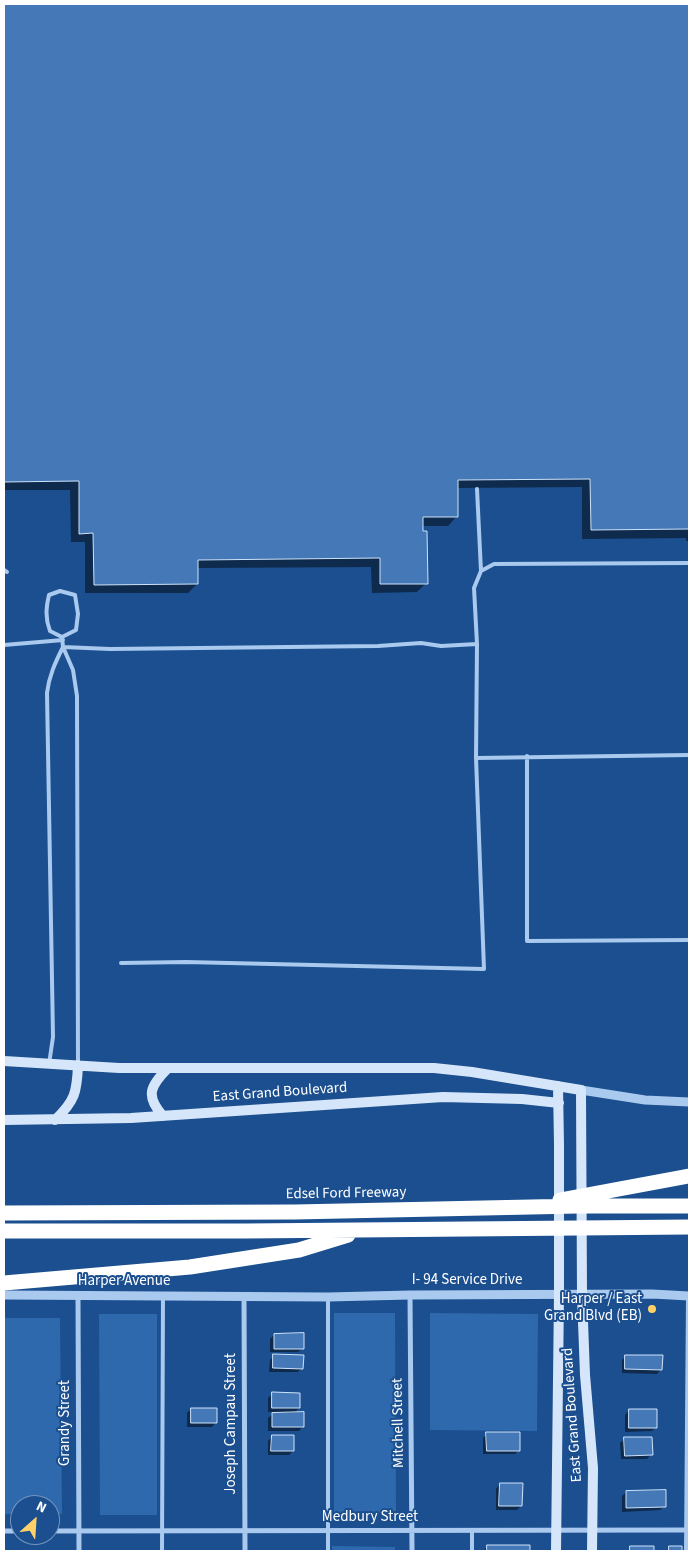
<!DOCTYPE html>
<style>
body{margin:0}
#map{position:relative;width:693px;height:1555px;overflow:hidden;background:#1b4f8f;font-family:"Source Sans 3",sans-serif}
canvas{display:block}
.frame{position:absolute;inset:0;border:5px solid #fff;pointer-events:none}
.north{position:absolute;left:10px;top:1495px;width:50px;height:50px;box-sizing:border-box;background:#1b4f8f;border:1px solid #7695bc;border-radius:50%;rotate:26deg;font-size:14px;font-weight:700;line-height:20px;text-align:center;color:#fff}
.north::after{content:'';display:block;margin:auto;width:18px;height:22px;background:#ffd166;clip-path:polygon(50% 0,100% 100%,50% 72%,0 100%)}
</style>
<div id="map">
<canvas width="693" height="1555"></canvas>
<div class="frame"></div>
<div class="north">N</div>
</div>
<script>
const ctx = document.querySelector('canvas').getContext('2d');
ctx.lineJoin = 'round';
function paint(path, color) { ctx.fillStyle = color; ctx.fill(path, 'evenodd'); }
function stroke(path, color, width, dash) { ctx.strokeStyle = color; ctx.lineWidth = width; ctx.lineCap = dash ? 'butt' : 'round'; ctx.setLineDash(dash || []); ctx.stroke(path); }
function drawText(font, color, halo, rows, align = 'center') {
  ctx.font = font + ' "Source Sans 3",sans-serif'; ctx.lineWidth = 4; ctx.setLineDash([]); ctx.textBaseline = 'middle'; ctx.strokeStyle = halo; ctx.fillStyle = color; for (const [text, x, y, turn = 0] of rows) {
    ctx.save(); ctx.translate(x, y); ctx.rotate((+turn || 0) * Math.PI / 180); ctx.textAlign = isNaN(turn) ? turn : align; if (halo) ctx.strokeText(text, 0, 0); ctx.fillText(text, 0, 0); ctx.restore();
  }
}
const green = new Path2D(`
 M334 1313H395L396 1513H334Z
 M430 1313 538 1314 537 1431 430 1430Z
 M99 1314H157V1515H100Z
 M4 1318H60L62 1514H50V1505H20V1514H4Z
 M332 1546 395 1547V1551H332Z`);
const shadow = new Path2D(`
 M4 4H689V541H686V538L582 539V487L456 488 457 516 448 526H422L426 583 417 592 372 593 371 567 197 568V584L188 593H85V542H71L70 490H4Z
 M274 1335 303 1348 298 1352H270V1339Z
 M274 1356 302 1368 298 1372H269L270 1360Z
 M626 1356 661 1369 657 1374 622 1373V1360Z
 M272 1394 299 1408 293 1414 303 1426 299 1431H268V1418L275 1412H268V1398Z
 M191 1409 216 1422 212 1427H187V1413Z
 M629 1410 656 1427 652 1431 625 1432V1415Z
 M487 1434 519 1450 515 1454H483V1438Z
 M272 1437 293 1451 289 1455H268V1441Z
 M625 1439 651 1454 647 1459H621L620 1443Z
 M500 1484 521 1506 517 1510H496V1489Z
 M626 1492 665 1506 660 1510 622 1512V1496Z
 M488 1546H529V1551H483Z`);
const building = new Path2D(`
 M4 4H689V529L591 530 590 479 458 480V517H423V531H427L428 584H380V558L198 560V584L94 585 93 533 79 534V481L4 482Z
 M304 1333V1349H274V1334Z
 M273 1354 304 1355 303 1369 273 1368Z
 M625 1355H663L662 1370 625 1369Z
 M272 1392 300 1393V1408H272Z
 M191 1408H217V1423H191Z
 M629 1409H657V1428H629Z
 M304 1412V1427H272V1413Z
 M486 1432H520V1451H487Z
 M272 1435H294V1451H271Z
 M624 1437H652L653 1455 625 1456Z
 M500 1483H523L522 1506H499Z
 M666 1490V1507L626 1508V1491Z
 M487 1545H530V1551H487Z
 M630 1546H654V1551H630Z
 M669 1546H682V1551H669Z`);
const service = new Path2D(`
 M477 489 481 571
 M4 570 7 572
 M60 591 75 595 78 614 76 630 62 637 50 631C45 618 46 608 49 595Z
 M62 637 63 647 110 649 378 646 421 643 441 646 477 644 474 588 481 571 494 564 689 563
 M477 644 476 758 689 755
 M4 645 63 640
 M63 647 73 670 77 696 78 1063
 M527 756V941L689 940
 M121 963 186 962 484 969 476 758
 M49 1064 53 1037 47 693C49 676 55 663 63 647
 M162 1551 163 1295
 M328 1551V1299
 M472 1551V1530
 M686 1551 688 1296`);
const minor = new Path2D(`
 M78 1295 79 1551
 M410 1295 412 1551
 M244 1296 245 1551
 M4 1531H20
 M50 1531 689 1530`);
const tertiary = new Path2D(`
 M581 1090 645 1100 689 1102
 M4 1295 328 1297 410 1295 652 1294 689 1296`);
const secondary = new Path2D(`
 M4 1061 119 1068H434L472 1072 581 1090 582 1295 585 1375 593 1468 592 1551
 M163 1116C145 1096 150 1086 168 1068
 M4 1120 131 1118 443 1097 522 1099 559 1103
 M55 1120C75 1101 77 1092 78 1065
 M556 1551 559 1294V1145L558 1086`);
const motorway = new Path2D(`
 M560 1200 689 1176
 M4 1213 295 1212 578 1206H689
 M4 1231H246L689 1227
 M4 1283 190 1267 299 1250 348 1235`);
const markers = [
 [652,1309,5,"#ffd166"]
];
const streetNames = [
 ["East Grand Boulevard",280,1093,-4],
 ["Edsel Ford Freeway",346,1194,-1],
 ["I- 94 Service Drive",467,1281],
 ["Harper Avenue",124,1282],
 ["East Grand Boulevard",573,1415,-94],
 ["Grandy Street",66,1423,-90],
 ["Mitchell Street",399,1423,-91],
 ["Joseph Campau Street",232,1424,-90],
 ["Medbury Street",370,1518]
];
const poiNames = [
 ["Harper / East",642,1300],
 ["Grand Blvd (EB)",642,1317]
];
paint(green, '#2e69ad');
paint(shadow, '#0007');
paint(building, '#4478b7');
stroke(building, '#cfe3fa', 1);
stroke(service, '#a9c9ee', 4);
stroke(minor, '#a9c9ee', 5);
stroke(tertiary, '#a9c9ee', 9);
stroke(secondary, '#d6e6fa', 10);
stroke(motorway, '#fff', 15);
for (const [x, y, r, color] of markers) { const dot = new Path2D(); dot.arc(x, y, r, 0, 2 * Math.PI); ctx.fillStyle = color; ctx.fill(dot); stroke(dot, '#1b4f8f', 2); }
drawText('15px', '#fff', '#1b4f8f', streetNames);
drawText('15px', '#fff', '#1b4f8f', poiNames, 'right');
</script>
